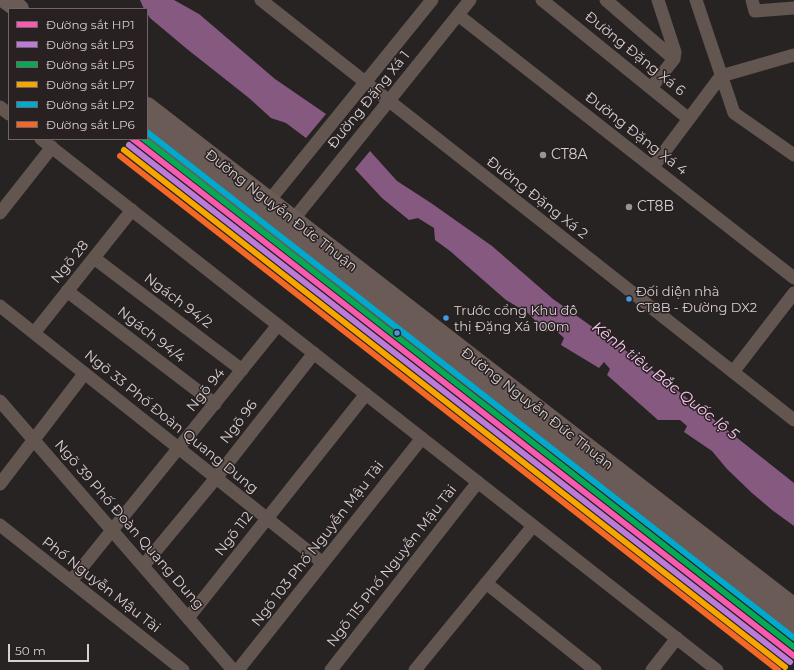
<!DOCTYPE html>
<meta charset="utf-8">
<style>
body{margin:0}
#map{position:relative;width:794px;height:670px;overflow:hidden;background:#272323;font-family:Montserrat,sans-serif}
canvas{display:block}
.legend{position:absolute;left:8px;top:8px;width:140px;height:132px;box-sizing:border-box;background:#292121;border:1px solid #6e6767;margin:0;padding:5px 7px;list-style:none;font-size:12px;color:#d6d0d0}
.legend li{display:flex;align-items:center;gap:8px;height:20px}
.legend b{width:20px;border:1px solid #6e6767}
.scale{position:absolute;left:8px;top:644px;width:81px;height:18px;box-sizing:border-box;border:2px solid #d6d0d0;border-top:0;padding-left:5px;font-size:12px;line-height:14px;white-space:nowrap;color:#d6d0d0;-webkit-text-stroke:3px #292121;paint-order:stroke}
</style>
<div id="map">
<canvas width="794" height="670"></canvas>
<ul class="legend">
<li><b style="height:5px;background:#f75aaf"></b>Đường sắt HP1</li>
<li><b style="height:5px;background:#bd7bd9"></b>Đường sắt LP3</li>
<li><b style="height:5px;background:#06aa56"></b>Đường sắt LP5</li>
<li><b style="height:5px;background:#f7a600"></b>Đường sắt LP7</li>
<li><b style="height:5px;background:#00a9ce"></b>Đường sắt LP2</li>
<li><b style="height:5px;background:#f36827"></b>Đường sắt LP6</li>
</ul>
<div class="scale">50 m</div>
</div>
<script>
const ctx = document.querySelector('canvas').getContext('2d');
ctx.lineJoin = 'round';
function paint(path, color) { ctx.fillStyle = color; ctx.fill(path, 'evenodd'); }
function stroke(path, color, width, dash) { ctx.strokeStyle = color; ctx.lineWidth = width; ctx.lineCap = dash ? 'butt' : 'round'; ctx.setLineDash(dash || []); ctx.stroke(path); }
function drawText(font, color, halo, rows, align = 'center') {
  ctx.font = font + ' Montserrat,sans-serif'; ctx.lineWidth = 3; ctx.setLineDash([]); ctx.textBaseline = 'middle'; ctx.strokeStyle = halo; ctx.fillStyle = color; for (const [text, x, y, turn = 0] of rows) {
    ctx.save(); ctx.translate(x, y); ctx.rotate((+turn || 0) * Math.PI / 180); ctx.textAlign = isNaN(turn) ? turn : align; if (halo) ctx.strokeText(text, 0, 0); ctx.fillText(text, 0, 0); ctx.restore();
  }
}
const water = new Path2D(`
 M140 0H174L199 14 275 79 326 114 306 138 286 123 271 118 249 98 187 49 150 18 147 13V9H144Z
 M370 151 397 181 431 203 492 246 553 299 639 360 794 483V526L772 510 752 493 727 469 712 451 684 432 687 426 680 420H658L607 375 610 369 604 362 599 368 561 345 564 338 552 327 546 332 528 313 506 300 450 251 435 240 434 228 418 218 409 220 382 198 355 169Z`);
const minor = new Path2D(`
 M261 0 794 420
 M542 0 689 119
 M606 0 674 59 675 52 658 0
 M696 0 734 113 794 155
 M752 0 755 11 794 8
 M458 15 794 278
 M651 88 674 59
 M0 107 9 114
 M41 139 717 670
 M653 167 721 76 794 55
 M269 201 432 0
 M0 213 52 147
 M293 220 470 0
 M94 258 242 370
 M67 291 215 404
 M0 306 323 563
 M34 333 132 210
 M733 372 794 293
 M0 401 233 670
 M0 484 84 374
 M0 525 183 670
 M143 566 216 478 314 353
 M71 581 278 325
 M486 583 595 670
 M188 618 366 394
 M238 670 422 438
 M331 670 478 482
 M415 670 533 526
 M652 670 677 638`);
const highway = new Path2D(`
 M7 0 19 9
 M147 107 794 608
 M147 126 794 628`);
const rail1 = new Path2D(`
 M133 139 794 656`);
const rail2 = new Path2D(`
 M129 145 790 662`);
const rail3 = new Path2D(`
 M144 139 794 647`);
const rail4 = new Path2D(`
 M124 150 785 667`);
const rail5 = new Path2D(`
 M147 132 794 638`);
const rail6 = new Path2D(`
 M120 156 778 670`);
const markers = [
 [543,155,4,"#999393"],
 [629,207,4,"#999393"],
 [629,299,3.5,"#4699e1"],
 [446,318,3.5,"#4699e1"],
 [397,333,3.5,"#4699e1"]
];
const busNames = [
 ["Đối diện nhà",636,292],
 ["CT8B - Đường DX2",636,308],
 ["Trước cổng Khu đô",454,311],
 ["thị Đặng Xá 100m",454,327]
];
const streetNames = [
 ["Đường Đặng Xá 6",635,54,39],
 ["Đường Đặng Xá 1",369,100,-51],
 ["Đường Đặng Xá 4",636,134,38],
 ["Đường Đặng Xá 2",537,198,38],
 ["Đường Nguyễn Đức Thuận",281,211,38],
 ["Ngõ 28",70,262,-51],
 ["Ngách 94/2",178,301,37],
 ["Ngách 94/4",151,335,38],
 ["Ngõ 94",206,390,-51],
 ["Đường Nguyễn Đức Thuận",537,409,38],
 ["Ngõ 33 Phố Đoàn Quang Dung",171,422,39],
 ["Ngõ 96",239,422,-52],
 ["Ngõ 39 Phố Đoàn Quang Dung",129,525,49],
 ["Ngõ 112",234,534,-52],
 ["Ngõ 103 Phố Nguyễn Mậu Tài",318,544,-52],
 ["Ngõ 115 Phố Nguyễn Mậu Tài",392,566,-52],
 ["Phố Nguyễn Mậu Tài",101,585,38]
];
const poiNames = [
 ["CT8A",551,155],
 ["CT8B",637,207]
];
const waterNames = [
 ["Kênh tiêu Bắc Quốc lộ 5",665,381,38]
];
paint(water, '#865981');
stroke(minor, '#635550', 13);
stroke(highway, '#6a5b56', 20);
stroke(rail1, '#f75aaf', 6);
stroke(rail2, '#bd7bd9', 6);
stroke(rail3, '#06aa56', 6);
stroke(rail4, '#f7a600', 6);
stroke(rail5, '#00a9ce', 6);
stroke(rail6, '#f36827', 6);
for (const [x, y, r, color] of markers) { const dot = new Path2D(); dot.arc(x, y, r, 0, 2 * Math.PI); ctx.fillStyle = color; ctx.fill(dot); stroke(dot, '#292121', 1.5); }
drawText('13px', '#d6d0d0', '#292121', busNames, 'left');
drawText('14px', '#d6d0d0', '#292121', streetNames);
drawText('14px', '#d6d0d0', '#292121', poiNames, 'left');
drawText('italic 15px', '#f7cbf1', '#292121', waterNames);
</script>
